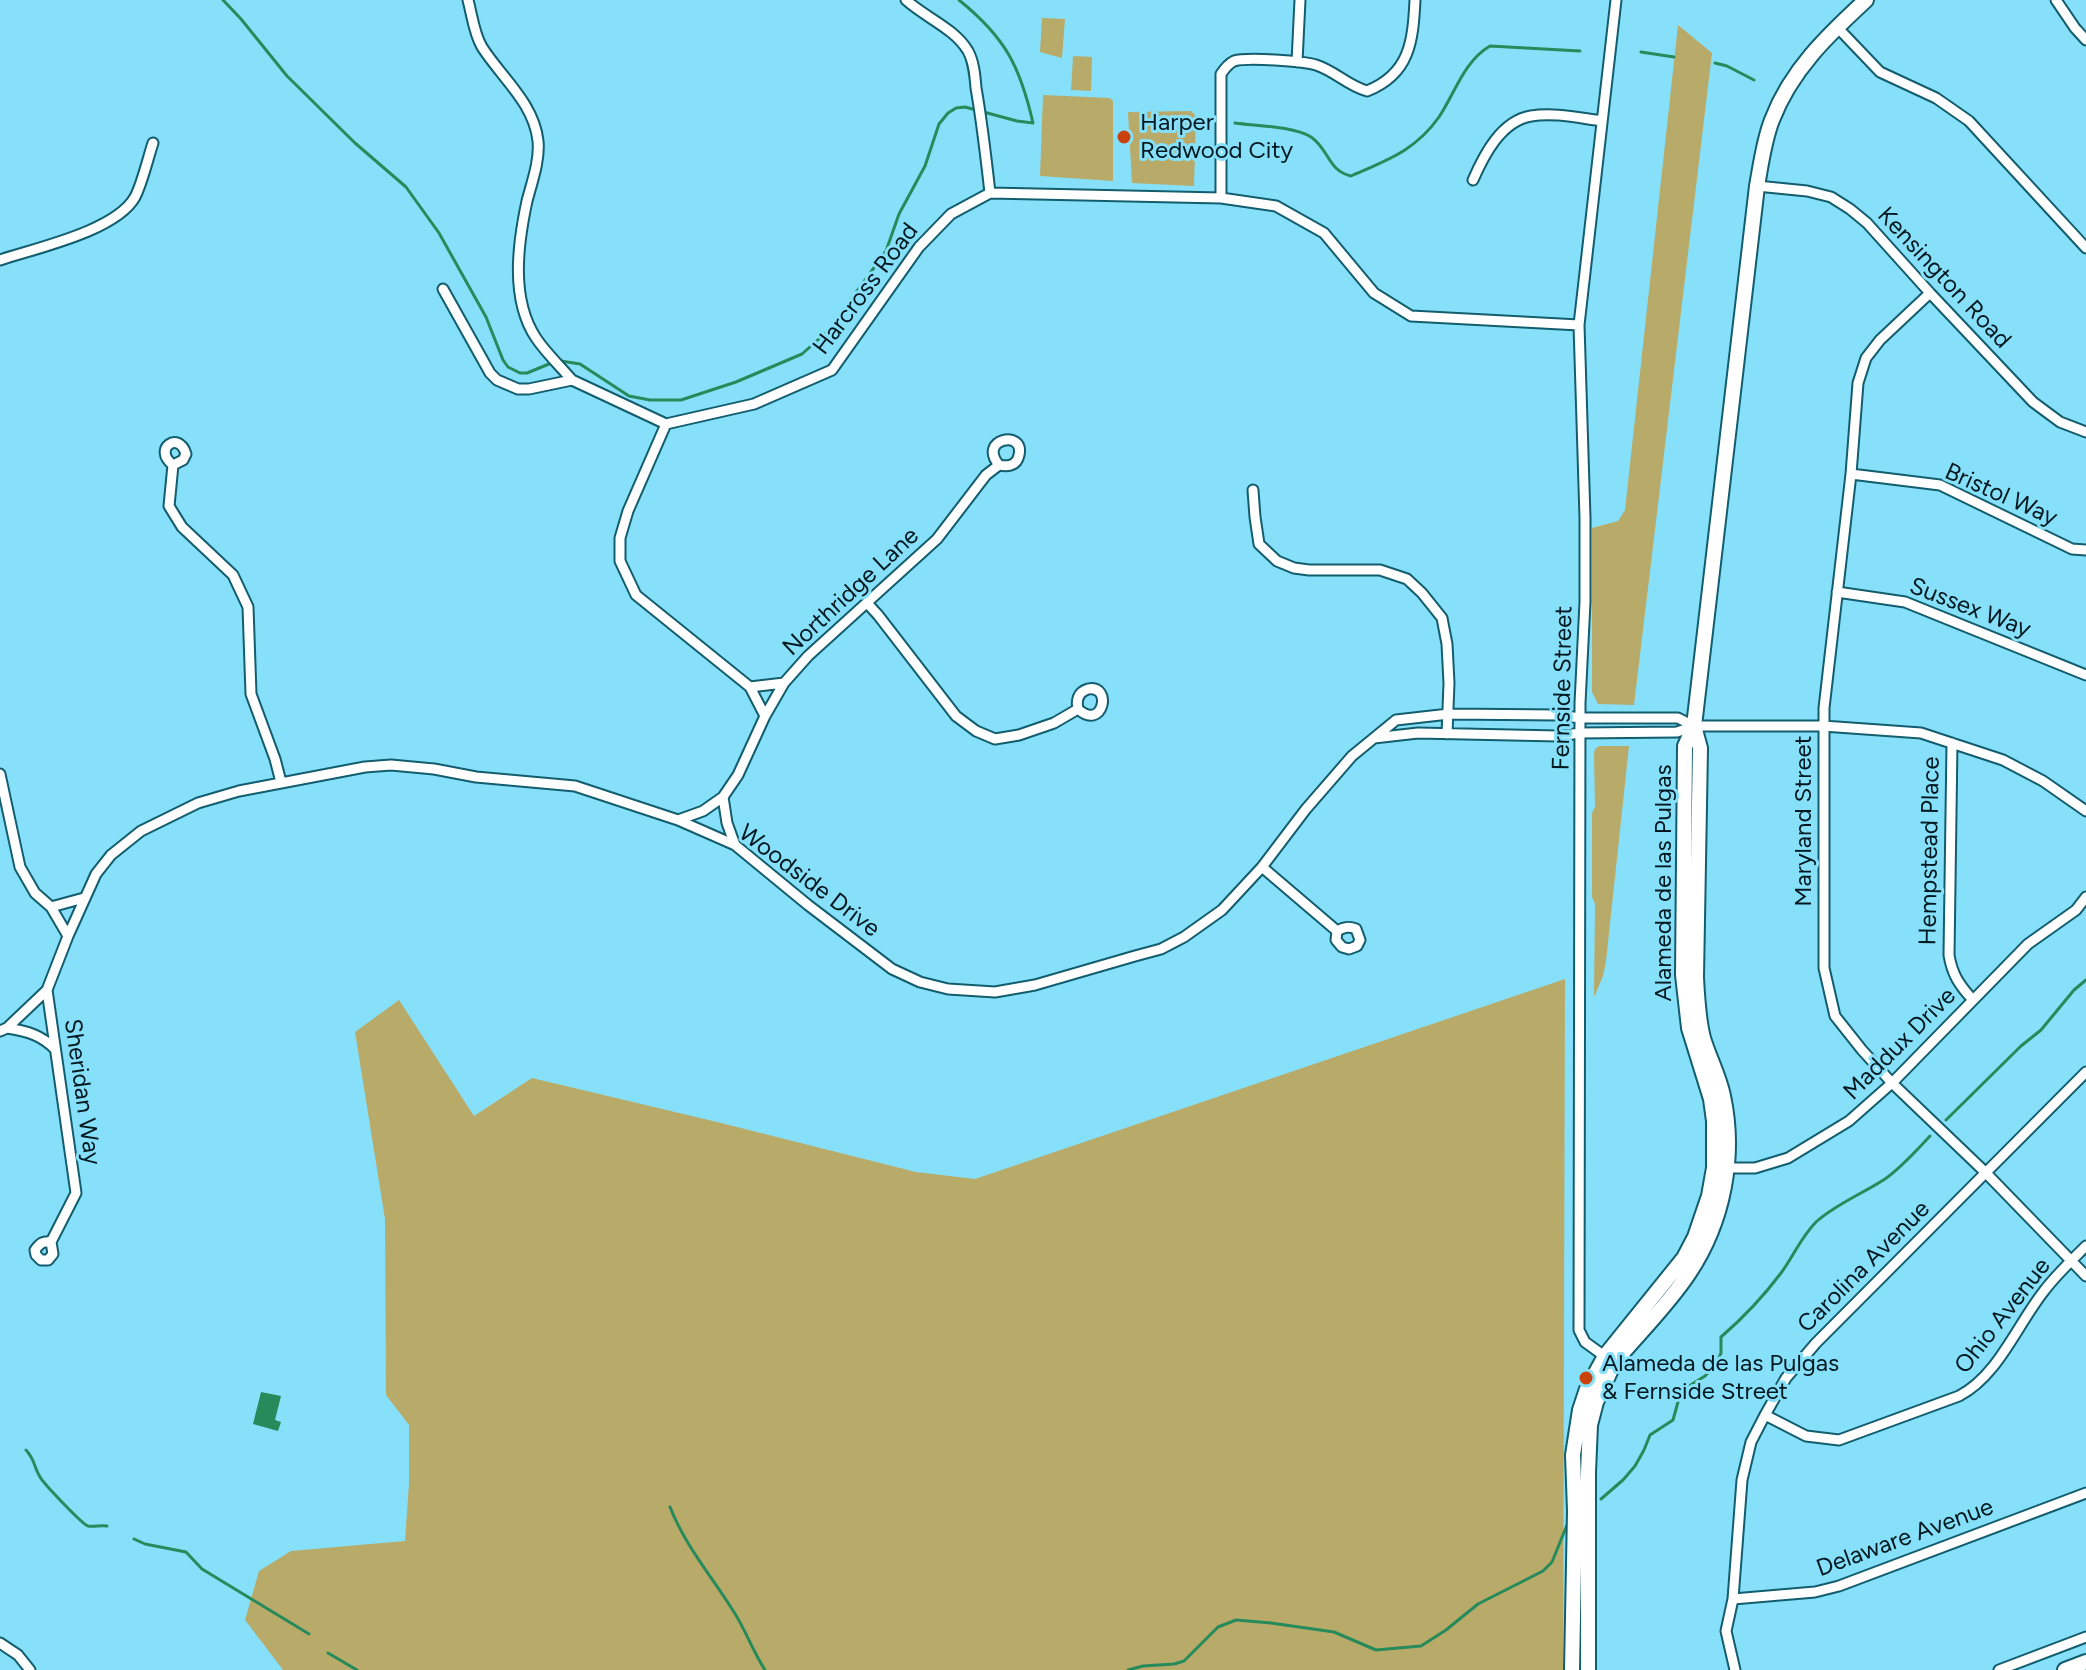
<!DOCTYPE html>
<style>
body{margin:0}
canvas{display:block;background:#87e0f9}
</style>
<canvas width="2086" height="1670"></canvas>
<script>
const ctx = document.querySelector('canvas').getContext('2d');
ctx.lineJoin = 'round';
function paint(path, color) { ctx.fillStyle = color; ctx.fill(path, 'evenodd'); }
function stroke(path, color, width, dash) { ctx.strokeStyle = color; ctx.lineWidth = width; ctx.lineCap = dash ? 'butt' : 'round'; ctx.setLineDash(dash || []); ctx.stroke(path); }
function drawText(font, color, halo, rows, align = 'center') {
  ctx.font = font + ' Figtree,sans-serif'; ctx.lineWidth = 6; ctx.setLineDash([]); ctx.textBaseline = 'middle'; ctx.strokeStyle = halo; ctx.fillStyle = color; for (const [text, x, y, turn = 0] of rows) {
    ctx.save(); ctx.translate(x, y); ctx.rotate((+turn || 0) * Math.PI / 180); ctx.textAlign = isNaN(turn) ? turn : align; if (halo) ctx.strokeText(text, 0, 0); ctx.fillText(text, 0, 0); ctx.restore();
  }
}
const green = new Path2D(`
 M1042 18 1065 19 1062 58 1040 52Z
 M1678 25 1712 53 1634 705 1598 704 1592 692V528L1618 521 1625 510Z
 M1073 56 1092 57 1091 91 1071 90Z
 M1043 95 1110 98 1113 101V181L1040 176Z
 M1191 111 1196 116 1194 186 1132 183 1128 112Z
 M1599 746H1629L1606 961 1603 976 1594 997 1595 904 1592 897V813L1595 807 1594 754 1595 749Z
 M1565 979 1563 1670H283L245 1620 259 1571 291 1551 405 1541 409 1483V1425L386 1395 385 1219 355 1032 399 1000 474 1116 532 1078 717 1122 916 1172 975 1179Z`);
const water = new Path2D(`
 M261 1392 281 1396 275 1420 281 1422 278 1431 253 1424Z`);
const stream = new Path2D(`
 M223 0 241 19 287 76 355 143 406 187 439 233 486 317 503 360 508 367 520 373H527L549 364
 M1641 52 1674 57
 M1715 63 1727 66 1754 80
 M1235 123C1256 126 1293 126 1311 137 1329 149 1328 171 1351 176 1387 160 1415 151 1439 117 1455 93 1464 61 1490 46L1580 51
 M561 361 580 364 629 396 650 400H681L736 382 802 354 829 330 886 251 899 214 925 166 939 124 948 113 956 108 965 107 1017 121 1033 123C1020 66 1005 37 959 0
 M1946 1120 2021 1046 2041 1030 2074 990 2086 980
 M26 1450C36 1461 33 1466 40 1477 44 1484 83 1525 88 1526 95 1527 100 1525 107 1526
 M1601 1499 1623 1480 1635 1466 1644 1450 1650 1435 1673 1420 1681 1391 1705 1376 1716 1364 1721 1353V1337C1743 1318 1763 1297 1781 1273 1793 1257 1801 1237 1816 1222 1836 1204 1862 1194 1885 1179 1902 1167 1916 1151 1930 1136
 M670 1507C686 1547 710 1574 732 1609 745 1628 752 1650 765 1670
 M134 1539 145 1544 186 1552 202 1569 309 1634
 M328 1653 357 1670
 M1128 1670 1143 1666 1174 1664 1184 1661 1218 1627 1236 1620 1271 1623 1334 1632 1376 1650 1421 1646 1446 1630 1478 1604 1543 1571 1552 1562 1567 1525`);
const minor = new Path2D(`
 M468 0C472 15 474 34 482 47 501 77 534 103 538 141 540 160 532 182 527 201 518 243 510 299 536 338 546 353 560 366 572 380
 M906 0C926 18 954 28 968 51 974 62 975 76 976 88 982 122 986 157 990 193
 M2056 0 2075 28 2086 40
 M1837 27 1880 72 1936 98 1969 121 2086 248
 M1297 62 1300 0
 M1473 180C1484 155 1501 121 1531 116 1554 112 1579 118 1602 121
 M1757 186 1807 191 1831 197 1850 209 1867 223 1930 293 2033 402 2060 422 2086 432
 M1221 198V74C1225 68 1228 64 1234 61 1247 57 1303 61 1316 65 1335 71 1348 86 1367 91 1410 74 1413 41 1415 0
 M0 260C36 248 116 231 135 197 142 184 148 158 153 143
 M443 289 490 373 497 380 518 389H529L572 380 666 424 754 404 832 370 919 247 951 214 990 193 1221 198 1276 206 1324 233 1374 293 1411 316 1579 325
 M1930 293 1880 340 1866 358 1858 383 1851 474 1824 708V968L1835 1016 1862 1050 1892 1083 1985 1172 2086 1276
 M666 424 628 511 620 538V561L636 595 750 687 765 716
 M173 465C152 449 179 430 186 454L183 460 173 465 169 506 182 527 233 575 248 607 251 694 275 759 281 782
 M1851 474 1940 485 2072 549 2086 550
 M1253 490 1255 517 1259 544 1277 561 1294 568 1309 570H1380L1407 579 1422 593 1442 618 1447 644 1449 683 1447 734
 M1837 592 1905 602 2086 675
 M867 603 878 615 956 716 976 731 995 739 1019 735 1054 723 1078 709C1103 732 1113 684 1088 689 1078 692 1076 700 1078 709
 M750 687 784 683
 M1374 738 1418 733 1558 736 1580 733 1677 732 1694 726H1823L1921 733 2003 760 2043 781 2086 811
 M1952 743 1949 955C1952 974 1959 985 1973 1000
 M0 774 20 867 35 893 51 907 68 936
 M723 797 727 823 735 845
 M678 820 703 811 723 797 738 775 765 716 784 683 808 656 937 539 986 475 999 465C977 439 1025 429 1019 455 1017 466 1007 467 999 465
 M1262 867 1337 931 1336 940 1342 947 1349 949 1357 946 1360 940 1356 929C1349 926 1344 927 1337 931
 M51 907 84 898
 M47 990 76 1193 51 1242C43 1241 40 1243 35 1250L36 1255 41 1260H48L53 1254 51 1242
 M7 1028C27 1031 41 1035 55 1049
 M0 1031 7 1028 47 990 68 936 96 874 111 855 141 831 198 803 239 791 365 767 391 765 434 769 476 777 575 786 678 820 735 845 808 905 892 969 920 982 948 989 995 992 1035 985 1135 956 1161 949 1184 937 1222 910 1262 867 1306 809 1352 756 1396 720 1449 714 1559 715 1580 718H1678L1694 726
 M1723 1168H1755L1788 1158 1849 1121 1892 1083 2028 944 2076 910 2086 897
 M1607 1358 1585 1342 1579 1330 1580 703 1585 602V518L1579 325 1616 0
 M1765 1415 1806 1436 1839 1440 1959 1396C1998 1376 2017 1325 2044 1291 2056 1275 2072 1260 2086 1246
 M1733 1599 1815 1592 1839 1586 2086 1493
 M0 1643 18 1655 30 1670
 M1735 1670 1726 1631 1733 1599 1742 1480 1751 1442 1765 1415 1786 1378 1816 1343 2086 1072
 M1999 1670 2086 1637`);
const secondary = new Path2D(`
 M1572 1670 1575 1511 1573 1455 1580 1410 1587 1389 1605 1356 1684 1258 1695 1237 1709 1196 1714 1168V1121L1711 1099 1689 1028 1683 975 1685 746 1694 726 1757 186C1761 164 1764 140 1772 120 1791 70 1828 35 1866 0
 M1588 1670V1472L1590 1425 1596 1402 1614 1363C1639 1333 1668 1305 1689 1273 1723 1222 1736 1157 1723 1096 1719 1076 1709 1058 1703 1038 1698 1019 1697 997 1696 977L1700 748 1694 726`);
const primary = new Path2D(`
 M2065 1670 2086 1662`);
const markers = [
 [1124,137,8,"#c9420b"],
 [1586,1378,8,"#c9420b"]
];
const poiNames = [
 ["Harper",1140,123],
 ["Redwood City",1140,151],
 ["Alameda de las Pulgas",1602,1364],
 ["& Fernside Street",1602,1392]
];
const streetNames = [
 ["Kensington Road",1944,278,47],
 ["Harcross Road",866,289,-53],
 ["Bristol Way",2001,495,24],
 ["Northridge Lane",851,592,-43],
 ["Sussex Way",1970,608,21],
 ["Fernside Street",1563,688,-89],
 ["Maryland Street",1804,821,-90],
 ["Hempstead Place",1930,851,-89],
 ["Woodside Drive",809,881,37],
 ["Alameda de las Pulgas",1664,883,-90],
 ["Maddux Drive",1900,1044,-45],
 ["Sheridan Way",82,1092,82],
 ["Carolina Avenue",1864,1267,-45],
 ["Ohio Avenue",2003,1316,-52],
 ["Delaware Avenue",1905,1538,-20]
];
paint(green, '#b8aa69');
paint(water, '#278a5b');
stroke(stream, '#278a5b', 3);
stroke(minor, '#125d6e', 13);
stroke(secondary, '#125d6e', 18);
stroke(primary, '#125d6e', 18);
stroke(minor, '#fff', 9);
stroke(secondary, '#fff', 14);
stroke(primary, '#fff', 14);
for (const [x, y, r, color] of markers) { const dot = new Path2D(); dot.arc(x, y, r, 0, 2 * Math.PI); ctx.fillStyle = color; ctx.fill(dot); stroke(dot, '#87e0f9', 3); }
drawText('24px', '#001921', '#87e0f9', poiNames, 'left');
drawText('24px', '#001921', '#87e0f9', streetNames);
</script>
